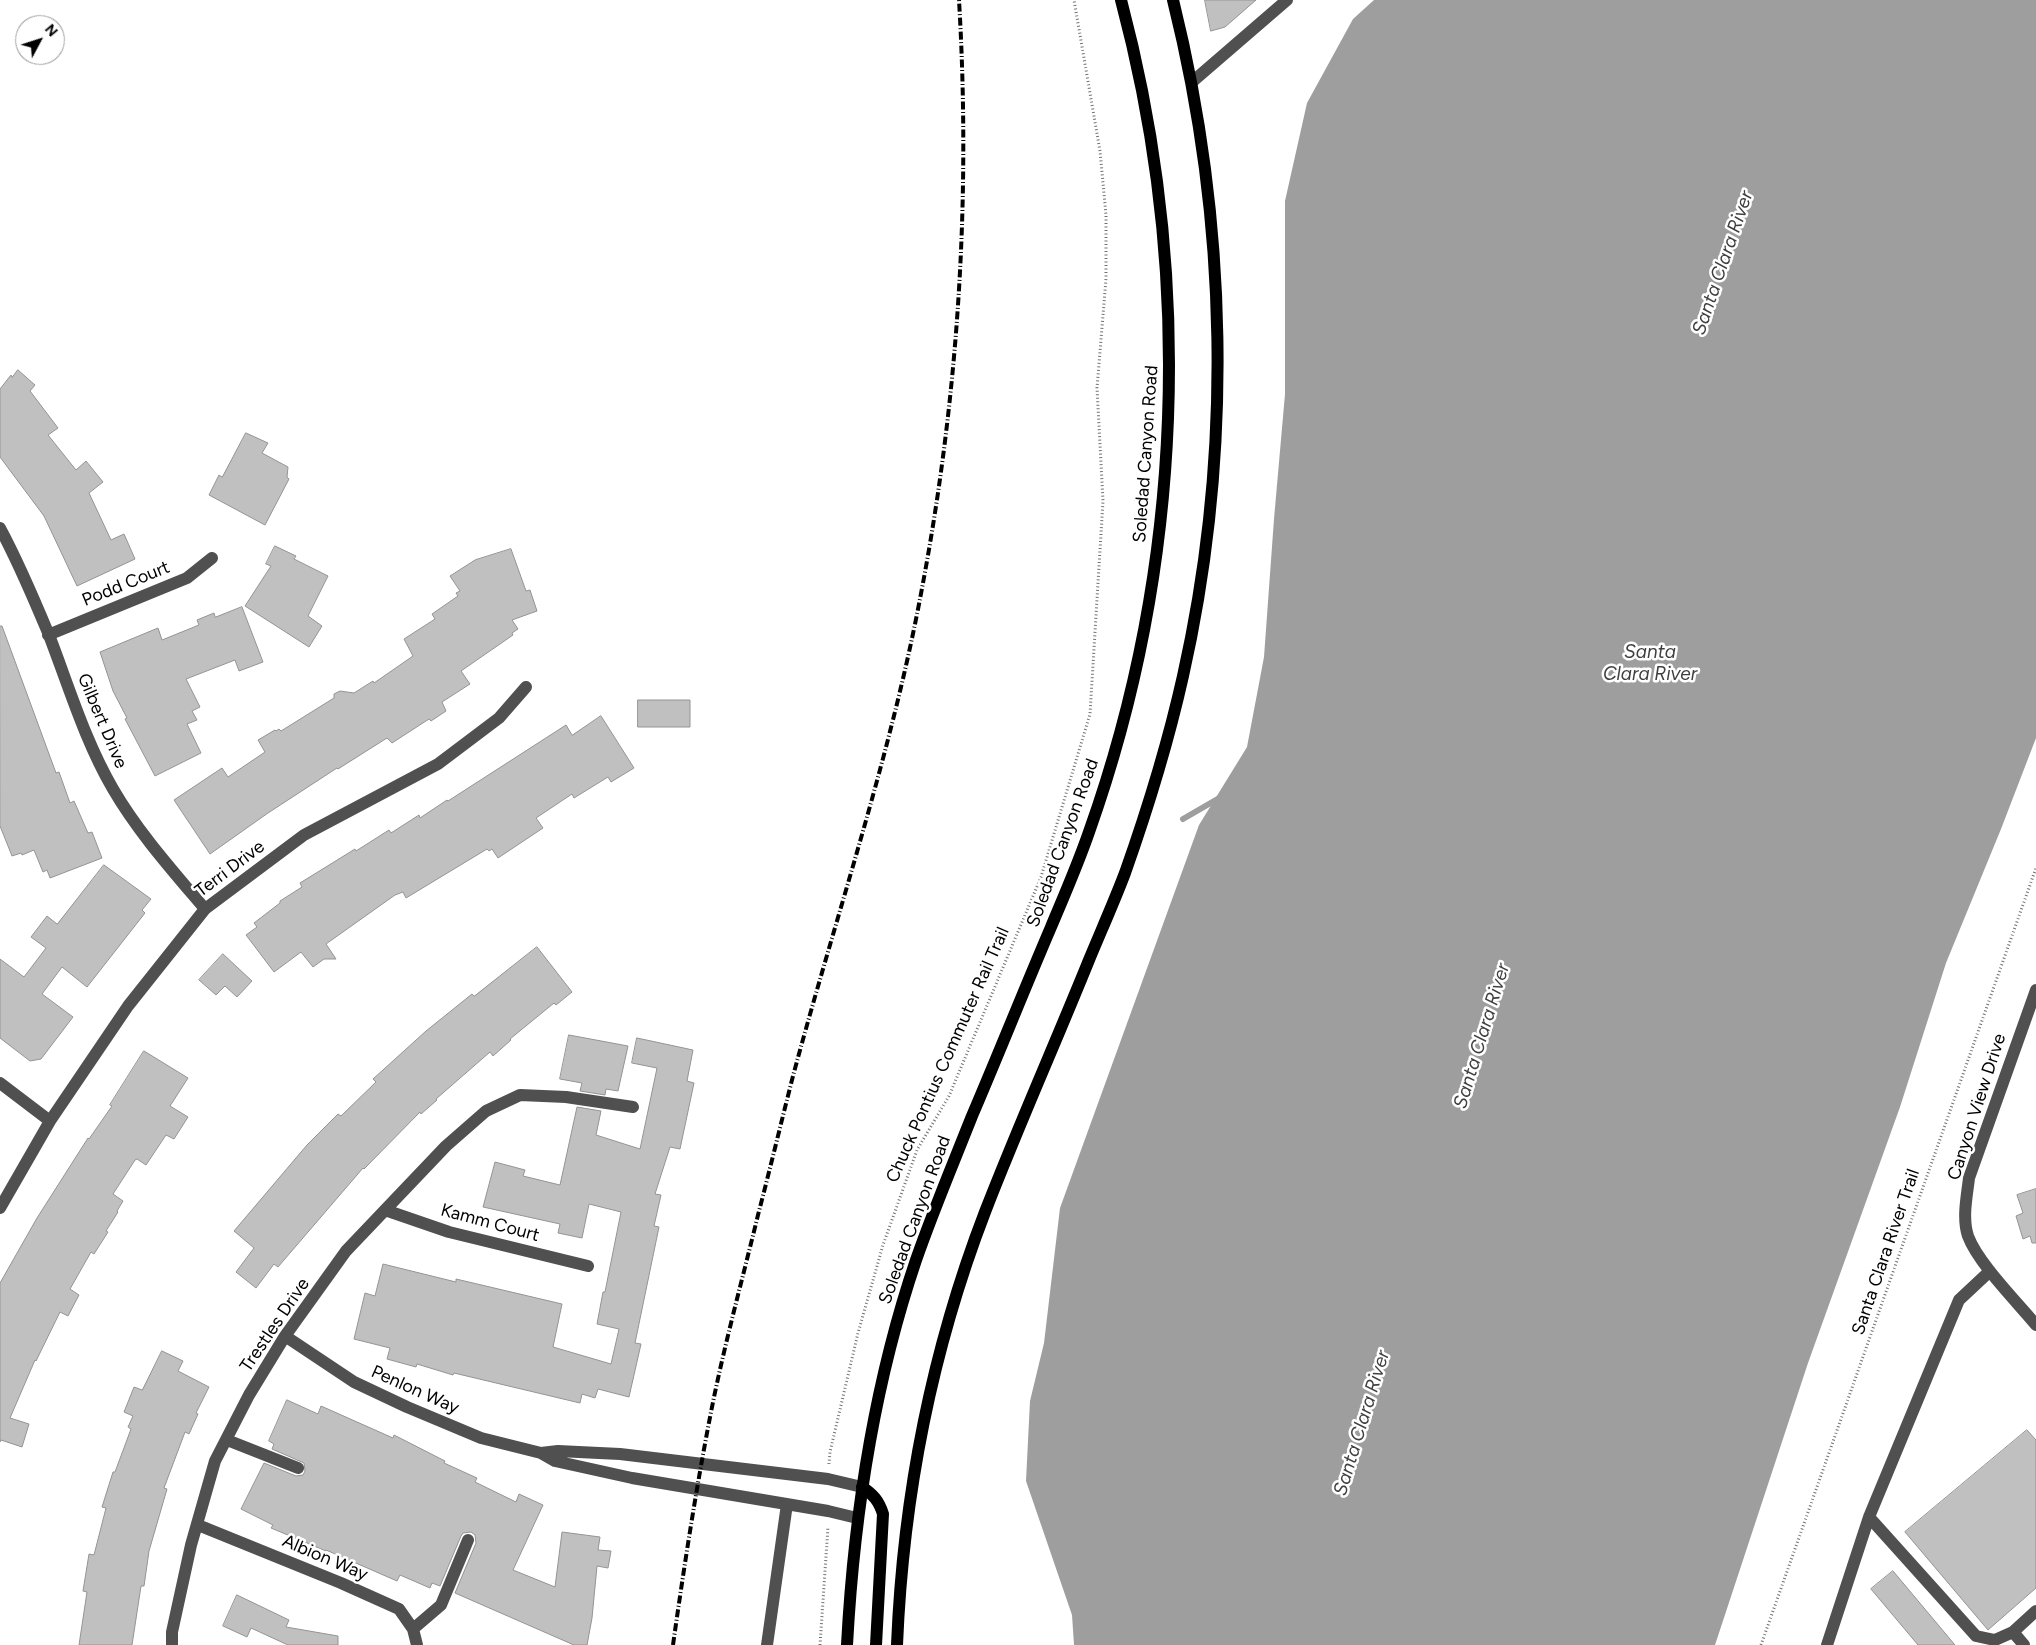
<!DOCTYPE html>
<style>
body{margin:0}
#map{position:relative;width:2036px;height:1645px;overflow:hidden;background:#fff;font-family:Figtree,sans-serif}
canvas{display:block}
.north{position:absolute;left:15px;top:15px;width:50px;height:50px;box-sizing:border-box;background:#fff;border:1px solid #999;border-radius:50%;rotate:50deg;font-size:14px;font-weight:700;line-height:20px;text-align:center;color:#000}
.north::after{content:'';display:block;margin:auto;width:18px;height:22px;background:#000;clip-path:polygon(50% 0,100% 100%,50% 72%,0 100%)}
</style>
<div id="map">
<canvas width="2036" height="1645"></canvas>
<div class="north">N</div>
</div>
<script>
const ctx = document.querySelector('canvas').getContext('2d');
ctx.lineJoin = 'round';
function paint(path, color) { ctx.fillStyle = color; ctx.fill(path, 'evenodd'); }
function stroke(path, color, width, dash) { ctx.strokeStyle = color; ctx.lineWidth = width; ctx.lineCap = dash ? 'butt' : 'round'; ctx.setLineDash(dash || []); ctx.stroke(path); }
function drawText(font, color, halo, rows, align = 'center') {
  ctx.font = font + ' Figtree,sans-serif'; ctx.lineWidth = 5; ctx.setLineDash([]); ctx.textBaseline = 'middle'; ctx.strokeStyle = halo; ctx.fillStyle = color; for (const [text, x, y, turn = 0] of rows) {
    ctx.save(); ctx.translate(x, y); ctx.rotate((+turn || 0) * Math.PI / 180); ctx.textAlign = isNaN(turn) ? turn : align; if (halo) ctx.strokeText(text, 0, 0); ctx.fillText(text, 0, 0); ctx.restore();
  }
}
const water = new Path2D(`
 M1374 0H2036V738L2001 829 1946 963 1900 1107 1808 1363 1715 1645H1074L1072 1615 1026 1481 1030 1401 1044 1343 1060 1208 1199 825 1247 747 1264 657 1274 519 1285 394V201L1307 103 1353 19Z`);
const stream = new Path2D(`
 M1183 819 1221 797`);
const building = new Path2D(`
 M1205 0H1256L1225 27 1211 31Z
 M18 370 35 385 30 391 58 428 48 435 76 470 86 461 103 482 89 493 111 540 124 534 135 559 77 586 44 516 0 457V389L11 375 12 377Z
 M246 433 268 443 262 453 288 467 287 477 289 479 265 525 209 495 219 475 222 477Z
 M275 546 296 556 294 559 328 576 308 616 322 626 309 647 245 606 271 566 266 564Z
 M511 549 526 591 530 590 537 611 512 620 518 629 512 633 513 635 461 671 470 684 442 702 446 711 431 721 429 719 392 743 387 738 338 769 337 768 268 813 210 854 174 800 222 768 228 777 265 752 258 740 275 730 276 731 279 729 281 731 334 698V694L340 691 354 693 373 681 374 683 413 656 404 639 435 619 432 614 458 596 456 593 460 591 450 576 475 560Z
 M242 607 263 662 239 671 235 660 186 679 200 707 192 711 197 720 187 724 201 753 155 776 125 719 127 718 113 691 100 652 158 628 162 640 199 625 197 620 214 613 215 617Z
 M0 626H2L56 773 59 772 70 803 74 801 88 833 92 832 102 858 50 878 47 870 43 872 34 850 22 855 21 853 12 856 0 826Z
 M638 700H690V727H638Z
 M601 716 634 768 611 782 608 777 574 798 572 794 536 818 543 828 498 858 492 849 489 851 487 849 406 898 403 892 395 895 326 944 336 959H324L313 967 301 952 274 972 246 935 257 927 254 923 280 903V901L302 887 300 883 355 849 356 851 389 830 391 833 419 815 420 818 447 800 448 801 566 725 572 735Z
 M104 865 151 899 142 910 145 913 87 987 62 967 42 994 73 1017 41 1059 30 1061 0 1038V959L24 977 46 948 31 937 47 916 57 924Z
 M537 947 572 992 556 1005 554 1003 510 1039 511 1040 493 1056 490 1052 436 1099 437 1100 421 1114 420 1112 364 1169 363 1168 278 1267 274 1264 256 1288 236 1272 254 1248 234 1231 307 1145 338 1114 341 1116 376 1082 373 1079 426 1031 472 994 474 996Z
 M223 954 252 981 237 997 225 986 216 995 199 980Z
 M569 1035 628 1046 618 1091 606 1089 605 1095 580 1091 582 1083 560 1079Z
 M637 1038 693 1050 687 1081 694 1083 680 1149 670 1147 655 1194 661 1195 654 1226 659 1227 635 1343 641 1344 629 1397 598 1389 595 1398 582 1394 580 1403 454 1373 453 1375 417 1364 416 1367 387 1359 390 1348 354 1339 365 1293 375 1296 383 1264 456 1282V1279L562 1304 553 1347 611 1364 619 1329 597 1324 603 1292H605L621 1212 589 1204 582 1238 558 1233 560 1224 483 1207 495 1162 525 1170 523 1176 560 1185 577 1107 601 1111 596 1135 640 1149 657 1068 632 1063Z
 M144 1051 188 1078 170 1106 188 1117 174 1139 166 1135 146 1165 137 1159 135 1160 113 1194 123 1201 117 1211 118 1212 106 1231 108 1232 94 1254 91 1252 70 1289 79 1295 68 1316 60 1312 36 1361 35 1360 10 1418 29 1424 22 1447 1 1440 0 1442V1283L37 1218 88 1138 89 1139 112 1106 110 1105Z
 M2036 1189V1243H2032L2030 1236 2023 1239 2016 1216 2023 1213 2017 1195Z
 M162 1351 183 1361 178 1371 209 1387 196 1413 198 1414 189 1434 185 1432 164 1488 167 1489 149 1551 144 1586H141L132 1645H79L87 1592 83 1591 89 1554 94 1555 106 1508 102 1507 113 1472H115L131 1429 128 1427 133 1416 124 1412 134 1387 142 1390Z
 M287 1400 318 1414 321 1406 393 1438 394 1435 445 1461 444 1463 477 1478 475 1482 516 1502 519 1494 543 1505 513 1570 555 1587 562 1532 600 1537 598 1550 611 1551 608 1568 597 1566 592 1618 587 1645H574L455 1593 476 1543 475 1535 471 1532 463 1533 461 1536 440 1586 432 1583 430 1588 400 1575 397 1581 326 1550V1551L271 1528 273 1525 241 1509 264 1463 296 1476 303 1475 305 1471 304 1463 272 1449 274 1444 269 1441Z
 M2027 1430 2036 1440V1588L1988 1630 1905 1532Z
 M1893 1571 1955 1645H1918L1871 1589Z
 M237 1595 289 1620 286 1627 338 1636V1645H288L251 1628 247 1637 223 1626Z`);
const path = new Path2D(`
 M829 1464 830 1452 858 1333 883 1245 917 1150 949 1096 1041 877 1090 714 1103 501 1097 388 1106 279V215L1100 151 1074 0
 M820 1645 828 1527
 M1761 1645 2036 868`);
const minor = new Path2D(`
 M1192 82 1287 0
 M0 528C19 563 34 599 49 635 69 687 85 741 113 789 138 832 172 870 205 909
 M48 635 187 578 212 558
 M2036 990 1969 1178C1967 1196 1962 1218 1968 1236 1978 1263 2017 1302 2036 1325
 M0 1083 50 1121
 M0 1208 50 1121 128 1006 205 909 304 835 438 764 499 718 526 687
 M385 1210 449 1232 588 1266
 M285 1336 354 1382 407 1407 481 1438 541 1453
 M227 1440 298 1468
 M1869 1517 1976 1636 1995 1640 2013 1632 2036 1611
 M857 1518 828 1511 632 1478 555 1461 541 1453 558 1451 620 1454 828 1479 862 1487
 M198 1525 341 1583 399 1609 413 1629 417 1645
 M413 1629 441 1605 468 1540
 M2013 1632 2024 1645
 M172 1645V1632L191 1545 215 1461 249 1395 285 1336 346 1251 446 1146 486 1111 520 1095 566 1097 633 1107
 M767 1645 787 1504
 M1827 1645 1869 1517 1959 1300 1990 1271`);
const major = new Path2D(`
 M862 1487C873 1494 879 1501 883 1514L876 1645
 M847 1645C854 1514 874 1384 916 1260 933 1211 953 1164 972 1116 999 1053 1024 990 1051 927 1064 896 1078 864 1089 832 1184 565 1194 274 1121 0
 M897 1645C903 1498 932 1350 985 1212 1018 1127 1055 1044 1089 960 1101 931 1114 902 1125 873 1148 808 1168 743 1183 676 1233 454 1228 221 1173 0`);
const rail = new Path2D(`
 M673 1645C684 1567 696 1489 711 1412 724 1346 742 1281 758 1215 770 1169 781 1123 793 1076 835 919 888 764 919 604 958 404 971 203 959 0`);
const streetNames = [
 ["Soledad Canyon Road",1146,454,-86],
 ["Podd Court",126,584,-22],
 ["Gilbert Drive",102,721,67],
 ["Soledad Canyon Road",1063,843,-70],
 ["Terri Drive",230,869,-37],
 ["Chuck Pontius Commuter Rail Trail",948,1055,-66],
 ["Canyon View Drive",1977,1107,-72],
 ["Soledad Canyon Road",915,1220,-70],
 ["Kamm Court",490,1223,15],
 ["Santa Clara River Trail",1886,1252,-71],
 ["Trestles Drive",275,1325,-56],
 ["Penlon Way",415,1390,24],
 ["Albion Way",325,1558,23]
];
const waterNames = [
 ["Santa Clara River",1723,263,-71],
 ["Santa",1650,652],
 ["Clara River",1650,674],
 ["Santa Clara River",1482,1036,-73],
 ["Santa Clara River",1362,1423,-73]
];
paint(water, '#9e9e9e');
stroke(stream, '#9e9e9e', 6);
paint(building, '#c0c0c0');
stroke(building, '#949494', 1);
stroke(path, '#727272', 3, [1, 2.5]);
stroke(minor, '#505050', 12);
stroke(major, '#000', 12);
stroke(rail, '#000', 4, [8, 2.5, 1, 2.5]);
drawText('18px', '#000', '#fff', streetNames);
drawText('italic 19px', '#3f3f3f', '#fff', waterNames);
</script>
